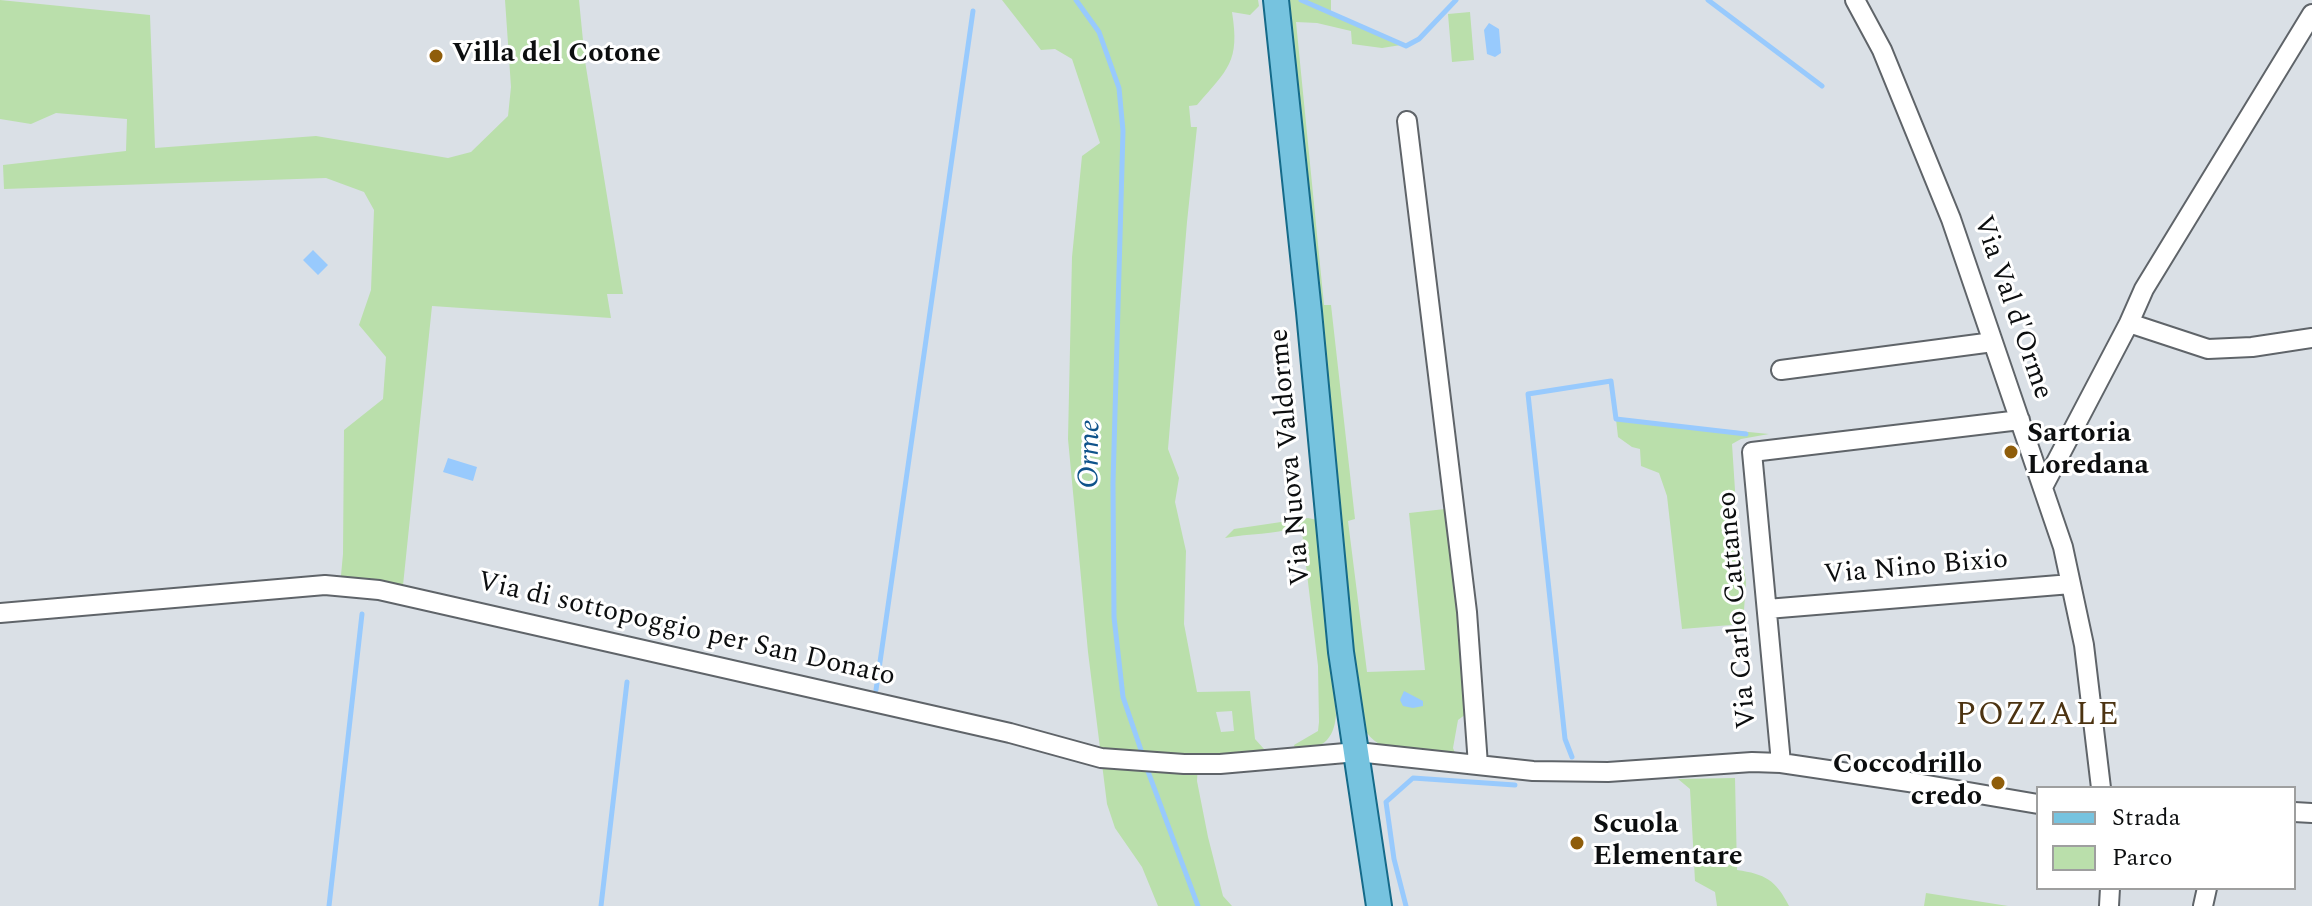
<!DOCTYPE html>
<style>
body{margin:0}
#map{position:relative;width:2312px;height:906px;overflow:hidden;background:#dae0e6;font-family:Spectral,serif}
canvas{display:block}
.legend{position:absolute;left:2036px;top:786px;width:260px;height:104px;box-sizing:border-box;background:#fff;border:2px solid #9e9f9f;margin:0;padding:10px 14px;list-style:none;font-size:24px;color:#0c0e0f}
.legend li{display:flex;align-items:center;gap:16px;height:40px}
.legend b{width:40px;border:2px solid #9e9f9f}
</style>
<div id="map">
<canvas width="2312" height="906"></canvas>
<ul class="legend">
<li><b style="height:10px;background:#76c3df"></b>Strada</li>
<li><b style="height:22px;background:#badfab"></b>Parco</li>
</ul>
</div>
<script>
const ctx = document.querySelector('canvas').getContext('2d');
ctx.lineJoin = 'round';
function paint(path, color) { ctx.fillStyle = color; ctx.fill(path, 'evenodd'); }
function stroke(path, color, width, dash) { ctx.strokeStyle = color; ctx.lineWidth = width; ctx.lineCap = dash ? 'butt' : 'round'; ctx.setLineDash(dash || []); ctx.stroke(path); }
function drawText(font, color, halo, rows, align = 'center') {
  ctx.font = font + ' Spectral,serif'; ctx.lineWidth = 6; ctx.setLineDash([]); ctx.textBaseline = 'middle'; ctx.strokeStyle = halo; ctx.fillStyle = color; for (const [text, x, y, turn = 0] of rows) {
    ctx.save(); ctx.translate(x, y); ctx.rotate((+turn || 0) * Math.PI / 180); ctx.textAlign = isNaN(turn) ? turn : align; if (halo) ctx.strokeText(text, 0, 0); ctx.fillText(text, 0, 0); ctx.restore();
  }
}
const green = new Path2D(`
 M0 0 150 15 155 148 316 136 448 158 471 152 508 116 511 87 505 0H579L585 61 623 294H607L611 318 432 306 402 595 340 586 343 554 344 430 383 399 386 357 359 325 371 290 374 210 364 192 326 178 4 189 3 165 126 151 127 119 56 113 31 124 0 119Z
 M1002 0H1258L1259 6 1250 15 1232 12C1240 62 1228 69 1197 105L1189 106 1191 127H1197L1187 222 1168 449 1179 478 1175 502 1186 551 1184 624 1197 692 1250 691 1255 739 1264 749 1249 756 1178 754 1184 764H1198L1197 781 1208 837 1223 896 1232 906H1158L1142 867 1115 828 1107 804 1088 652 1068 439 1072 257 1082 156 1100 143 1072 59 1055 49 1041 50ZM1232 711 1234 731 1221 732 1216 712Z
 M1276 0H1331V14L1401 45 1382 48 1352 44 1351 31 1317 23 1296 22 1324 305H1331L1355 519 1348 521 1367 672 1425 670 1409 513 1454 508 1474 708 1458 720 1453 748 1459 763C1433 758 1383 756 1367 733 1356 717 1350 694 1343 675Z
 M1470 12 1474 60 1452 62 1448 14Z
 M1616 419 1769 434 1741 439 1732 444 1737 521 1746 582 1743 624 1682 629 1667 496 1659 473 1641 466 1640 449 1632 447 1618 437Z
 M1308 518 1317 520 1336 715C1334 741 1321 749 1296 752L1294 745 1318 731 1319 722 1318 666 1302 532 1297 527C1272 535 1251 533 1225 538L1234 529Z
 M1735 778 1737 870C1765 874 1776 880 1789 906H1717L1715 892 1695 881 1690 789 1678 779Z
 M1926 893 2008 906H1924Z`);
const water = new Path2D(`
 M1489 23 1499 29 1501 53 1495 57 1487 54 1484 30Z
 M313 250 328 265 318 275 303 260Z
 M448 458 477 467 473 481 443 472Z
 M1404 691 1423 701V706L1413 708 1403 706 1400 700Z`);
const stream = new Path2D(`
 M1076 0 1099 32 1119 88 1123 131 1113 483 1114 617 1123 697 1143 756
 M1301 0 1406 46 1419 39 1456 0
 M1708 0 1822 86
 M876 690 973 11
 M1572 757 1565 739 1528 394 1611 381 1616 419 1746 434
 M1146 766 1198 906
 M329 906 362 614
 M601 906 627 682
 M1406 906 1394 859 1386 802 1413 778 1515 785`);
const minor = new Path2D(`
 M1855 0 1882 50 1951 219 2063 547 2084 645 2101 788
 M1407 121 1467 612 1478 765
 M2129 323 2208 349 2252 347 2312 338
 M1781 370 1993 342
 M2043 487 2129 323 2144 289 2312 14
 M1767 609 2071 584
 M0 613 325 585 379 590 1010 733 1101 758 1184 764H1220L1357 752 1533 771 1608 772 1752 762 1781 763 1909 782 2038 804
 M1781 763 1752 452 2020 420
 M2294 812 2312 813
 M2109 906 2110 888
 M2203 906 2207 888`);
const major = new Path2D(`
 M1276 0 1309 312 1341 652 1379 906`);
const markers = [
 [436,56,8,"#8f5d0a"],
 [2011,452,8,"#8f5d0a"],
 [1998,783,8,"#8f5d0a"],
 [1577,843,8,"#8f5d0a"]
];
const poiNames = [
 ["Villa del Cotone",452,56],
 ["Sartoria",2027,436],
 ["Loredana",2027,468],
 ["Coccodrillo",1982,767,"right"],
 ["credo",1982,799,"right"],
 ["Scuola",1593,827],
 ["Elementare",1593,859]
];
const streetNames = [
 ["Via Val d'Orme",2011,308,71],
 ["Via Nuova Valdorme",1292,457,-95],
 ["Via Nino Bixio",1916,569,-5],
 ["Via Carlo Cattaneo",1739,610,-95],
 ["Via di sottopoggio per San Donato",686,631,13]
];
const waterNames = [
 ["Orme",1092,454,-89]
];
const quarterNames = [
 ["POZZALE",2038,718]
];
paint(green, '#badfab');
paint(water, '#98cafd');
stroke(stream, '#98cafd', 5);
stroke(minor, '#5f6469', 22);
stroke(major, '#156a89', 28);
stroke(minor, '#fff', 18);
stroke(major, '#76c3df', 24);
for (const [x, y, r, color] of markers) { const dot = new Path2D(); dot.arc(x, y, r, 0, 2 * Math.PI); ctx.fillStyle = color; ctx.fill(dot); stroke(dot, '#fff', 3); }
drawText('bold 28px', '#0c0e0f', '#fff', poiNames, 'left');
drawText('28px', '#0c0e0f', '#fff', streetNames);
drawText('italic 30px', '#0f538b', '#fff', waterNames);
ctx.letterSpacing = '2px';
drawText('32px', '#4c3311', '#fff', quarterNames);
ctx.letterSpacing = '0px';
</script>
